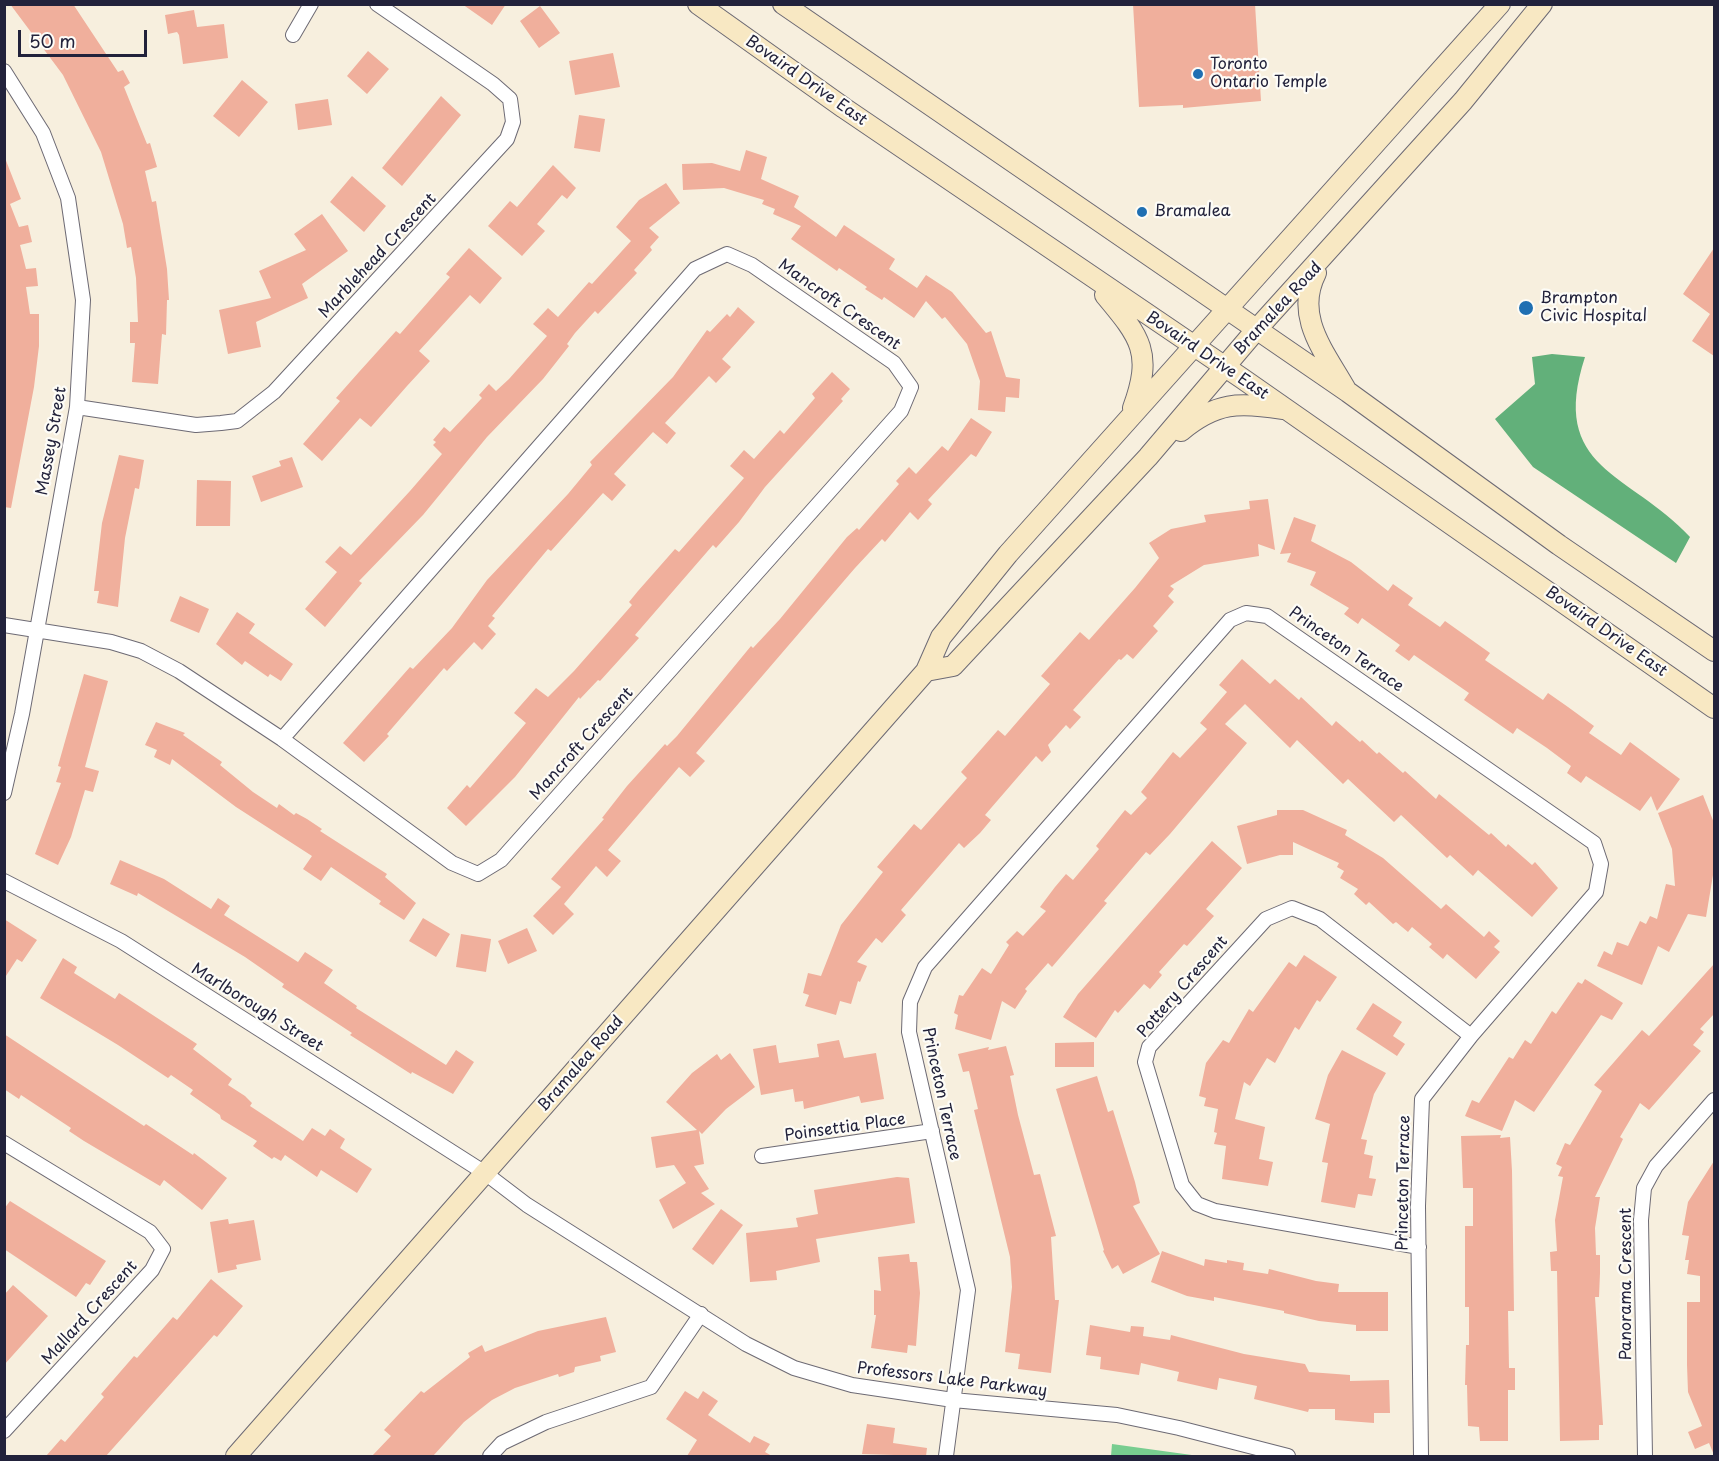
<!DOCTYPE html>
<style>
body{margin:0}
#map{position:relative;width:1719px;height:1461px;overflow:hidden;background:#f7efde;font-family:"Playpen Sans",sans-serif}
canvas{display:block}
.frame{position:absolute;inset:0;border:6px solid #22223b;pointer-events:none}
.scale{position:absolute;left:18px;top:30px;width:129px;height:27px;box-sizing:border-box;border:3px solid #22223b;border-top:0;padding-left:8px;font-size:18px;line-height:21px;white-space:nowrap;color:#22223b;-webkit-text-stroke:4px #fdfcf7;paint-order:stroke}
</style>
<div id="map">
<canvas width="1719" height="1461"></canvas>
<div class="frame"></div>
<div class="scale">50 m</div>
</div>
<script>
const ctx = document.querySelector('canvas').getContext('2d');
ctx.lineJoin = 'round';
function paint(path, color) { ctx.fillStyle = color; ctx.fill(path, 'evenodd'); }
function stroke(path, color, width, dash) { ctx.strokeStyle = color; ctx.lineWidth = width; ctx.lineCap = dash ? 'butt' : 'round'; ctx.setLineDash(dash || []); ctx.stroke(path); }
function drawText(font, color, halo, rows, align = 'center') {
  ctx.font = font + ' "Playpen Sans",sans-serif'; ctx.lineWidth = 4.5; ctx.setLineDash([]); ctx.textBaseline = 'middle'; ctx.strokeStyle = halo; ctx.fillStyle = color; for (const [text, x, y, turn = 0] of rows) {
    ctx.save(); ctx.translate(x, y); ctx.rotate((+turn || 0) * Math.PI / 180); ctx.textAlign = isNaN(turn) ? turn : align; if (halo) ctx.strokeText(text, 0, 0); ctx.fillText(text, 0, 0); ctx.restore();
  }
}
const green = new Path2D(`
 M1112 1444 1199 1456H1111Z`);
const forest = new Path2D(`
 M1552 354 1585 357C1548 470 1630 472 1690 537L1676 563 1533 467 1495 419 1535 384 1532 357Z`);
const building = new Path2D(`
 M10 4H73L118 72 123 70 130 83 124 87 147 144 150 143 157 167 145 171 152 202 156 201 167 269 169 300H167L166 335 162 334 158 384 132 382 135 343H130V322H138L136 278 131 247 127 248 123 224 101 152 63 75Z
 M462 4H506L492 25Z
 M1133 4H1255L1261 101 1183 108V105L1139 107Z
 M540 6 560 33 539 48 520 21Z
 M194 10 197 27 224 24 228 58 183 64 179 35 177 32 168 34 165 15Z
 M368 51 389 69 367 94 347 76Z
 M613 53 620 87 575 95 569 61Z
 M242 80 268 102 239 137 213 116Z
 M441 96 461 115 402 186 382 168Z
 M328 99 332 125 298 130 295 104Z
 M579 115 605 119 600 152 574 148Z
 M746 150 767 157 761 179 799 196 794 207 836 237 844 225 895 259 889 269 917 288 926 275 952 292 986 333 991 331 1006 377 1020 379 1019 398 1006 397 1005 412 978 410 980 381 967 344 945 317 942 319 926 301 914 318 884 297 882 300 865 289 867 287 839 268 837 271 791 239 801 226 773 214 775 209 762 204 764 200 724 188 683 190 682 164 712 163 740 171Z
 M5 158 21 199 10 204 19 227 28 225 32 242 20 245 26 269 36 268 38 286 26 287 30 314H39V346L34 387 11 508 4 507Z
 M553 165 576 188 567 199 562 195 537 224 545 231 522 256 488 226 510 201 517 207Z
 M352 176 386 206 364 232 330 202Z
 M666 183 680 203 649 228 659 237 650 247 652 250 634 270 637 273 598 314 595 311 575 333 567 344 569 346 543 379 487 437 423 515 359 581 362 583 325 627 305 609 337 572 325 562 340 546 351 555 410 491 442 454 433 445 436 442 433 440 444 427 450 432 482 398 479 395 489 384 496 391 509 379 547 336 533 324 548 308 558 317 589 282 592 284 631 241 616 227 639 200Z
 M322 214 348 251 302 284 308 298 256 322 261 347 228 354 219 310 271 298 259 271 306 250 294 234Z
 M469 248 502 278 480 304 470 295 419 351 430 361 407 386 371 427 360 418 322 461 303 444 340 401 336 398 359 372 396 331 400 334 450 277 446 274Z
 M1714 248V356L1692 341 1710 314 1683 294Z
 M738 307 755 322 722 359 731 367 716 383 709 376 665 423 676 433 667 444 653 432 614 474 626 485 612 501 603 493 551 551 548 549 492 616 495 618 488 626 496 634 482 650 474 642 447 671 444 668 387 734 389 736 364 762 343 743 410 667 413 669 452 628 487 580 568 494 592 465 590 462 673 377 707 330 710 332 727 314 730 317Z
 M832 372 850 389 841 399 843 401 765 487 739 522 716 548 713 545 635 635 639 638 600 681 598 680 580 699 579 697 515 777 466 826 447 808 467 785 470 788 526 723 514 713 536 688 548 697 574 671 632 605 629 602 638 591 675 549 679 552 744 478 730 466 744 450 754 459 780 430 784 434 815 398 812 394Z
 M971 418 992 432 976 457 971 454 928 500 932 504 918 520 910 512 885 542 882 539 855 568 696 753 705 761 690 777 679 767 608 850 621 861 607 877 596 866 564 904 574 914 553 935 533 916 561 887 551 879 604 819 602 818 627 786 665 744 667 746 677 736 751 646 753 648 780 619 847 537 857 528 859 530 899 484 896 481 909 467 916 474 942 446 948 451Z
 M119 455 144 460 139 489 135 488 125 538 118 607 97 603 99 591H94L102 523Z
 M292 457 303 487 261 502 252 476 281 466 279 461Z
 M197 480 231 481 230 526H196Z
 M1268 499 1275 550 1258 544 1259 556 1204 565 1170 586 1174 589 1168 596 1174 602 1153 626 1158 631 1133 659 1127 654 1121 660 1119 659 1073 710 1081 717 1070 729 1066 725 1048 745 1051 752 1042 762 1036 756 985 815 991 820 980 833 964 848 959 843 901 910 906 915 882 943 876 938 857 962 867 966 860 982 858 981 851 1004 840 1001 836 1015 805 1006 809 995 803 993 808 973 821 976 841 925 883 872 877 867 914 824 921 830 967 778 961 772 998 730 1005 736 1050 684 1041 676 1080 632 1089 640 1135 588 1159 558 1149 543 1171 529 1206 522 1204 515 1250 509 1249 501Z
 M1294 517 1316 525 1311 541 1351 562 1388 591 1393 584 1413 598 1408 605 1440 627 1445 621 1490 653 1485 660 1543 700 1548 693 1568 707 1594 726 1589 733 1621 755 1630 742 1680 779 1657 811 1651 796 1640 811 1586 776 1581 783 1567 773 1571 766 1547 748 1517 728 1513 734 1464 700 1469 693 1414 655 1409 661 1395 651 1400 645 1362 618 1358 624 1344 614 1349 608 1310 585 1316 572 1287 562 1291 553 1280 554Z
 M180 596 209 609 199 633 170 621Z
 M237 612 255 624 249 633 293 664 281 681 270 674 268 677 245 661 242 665 216 644Z
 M1242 659 1270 684 1275 679 1299 700 1301 697 1332 726 1336 721 1360 742 1362 740 1377 754 1379 752 1403 773 1405 771 1436 799 1439 794 1489 835 1491 833 1506 847 1508 844 1532 865 1535 862 1558 888 1532 917 1478 870 1473 876 1450 855 1447 858 1401 815 1394 822 1348 779 1343 784 1297 740 1290 748 1245 704 1225 724 1247 743 1170 834 1150 855 1146 852 1104 901 1107 903 1052 967 1048 963 1025 989 1027 991 1015 1009 1002 1001 991 1040 955 1029 958 1015 954 1013 959 995 963 996 982 968 991 974 1009 945 1006 942 1017 931 1023 936 1046 911 1040 907 1055 887 1066 874 1073 880 1099 849 1096 846 1125 810 1131 815 1147 798 1141 792 1173 752 1180 758 1207 729 1200 723 1227 692 1219 685Z
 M84 674 108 681 85 767 99 771 93 792 85 790 71 837 58 865 35 854 61 783 56 782 61 767 58 766Z
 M156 722 185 733 183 735 222 762 220 765 253 792 277 808 279 804 294 815 296 813 307 819 322 829 320 831 387 874 385 877 416 903 404 920 379 904 381 901 331 867 321 881 303 869 312 856 236 807 172 759 170 765 154 757 157 750 145 745Z
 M1703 795 1714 823V869L1706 917 1688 914 1669 952 1658 946 1642 985 1597 966 1604 951 1612 955 1617 942 1628 946 1640 921 1646 924 1650 916 1657 919 1666 884 1675 886 1672 849 1658 813Z
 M1277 810H1303L1347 830 1345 835 1383 858 1441 909 1446 904 1484 937 1489 931 1500 941 1494 947 1500 952 1476 979 1447 954 1443 959 1429 947 1432 944 1412 927 1408 932 1396 922 1393 924 1369 902 1366 905 1354 894 1358 889 1340 878 1344 871 1337 867 1339 863 1293 842V855H1280L1247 864 1237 826 1277 815Z
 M1212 841 1242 868 1206 909 1214 916 1187 946 1184 944 1159 972 1162 975 1150 989 1144 984 1118 1013 1115 1010 1096 1038 1063 1017 1078 994Z
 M120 860 164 879 211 909 218 898 230 906 224 915 298 962 305 952 333 970 324 983 357 1006 356 1008 446 1065 456 1050 474 1062 453 1094 412 1072 411 1074 350 1035 352 1033 282 987 284 984 245 957 138 893 137 896 110 884Z
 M423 918 450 934 436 957 409 941Z
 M4 919 37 940 22 962 17 959 4 979Z
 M527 928 537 951 508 964 498 941Z
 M461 934 491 939 486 972 456 967Z
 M1304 955 1337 977 1320 1002 1317 1000 1299 1030 1295 1027 1275 1063 1267 1058 1250 1086 1244 1082 1235 1119 1265 1127 1259 1159 1273 1162 1268 1186 1222 1179 1226 1146 1214 1144 1217 1133 1214 1132 1218 1109 1204 1106 1206 1098 1199 1096 1206 1063 1223 1040 1229 1043 1249 1009 1253 1012 1289 962 1296 967Z
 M63 958 77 967 74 973 115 999 119 993 197 1044 193 1049 232 1079 228 1085 245 1096 252 1103 250 1106 303 1141 312 1128 325 1136 330 1129 345 1139 340 1148 372 1169 357 1193 321 1170 317 1177 285 1155 281 1161 274 1157 272 1159 253 1146 257 1141 221 1119 220 1115 190 1094 193 1090 171 1075 168 1078 118 1045 40 998Z
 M1714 964V1014L1700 1029 1704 1032 1693 1045 1701 1051 1649 1110 1640 1103 1620 1137 1623 1139 1595 1197H1600L1595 1228 1596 1255H1600V1273L1599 1297H1595L1603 1425H1599V1440L1560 1441 1557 1271H1551L1550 1252 1557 1251 1555 1220 1563 1177 1558 1176 1562 1167 1556 1164 1565 1143 1570 1145 1602 1091 1594 1085 1642 1030 1649 1036Z
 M1585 979 1623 1003 1612 1020 1601 1015 1534 1112 1515 1100 1502 1131 1465 1116 1472 1100 1479 1103 1509 1057 1513 1059 1525 1040 1531 1044 1552 1011 1556 1014 1578 982 1582 984Z
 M1373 1003 1402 1022 1393 1036 1405 1044 1397 1056 1356 1029Z
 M4 1034 144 1126 146 1124 193 1155 194 1153 227 1178 202 1210 164 1180 160 1186 84 1141 69 1131 71 1128 21 1095 19 1099 4 1089Z
 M839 1040 844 1058 876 1053 884 1099 861 1103 859 1096 804 1109 803 1101 795 1102 793 1089 761 1095 753 1049 776 1045 779 1063 819 1057 817 1044Z
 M1094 1042V1067H1055V1043Z
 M1006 1046 1014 1075 1010 1076 1018 1115 1034 1175 1040 1174 1056 1236 1051 1237 1055 1300H1059L1051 1373 1018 1369 1020 1354 1005 1352 1012 1287 1010 1257 974 1110 978 1109 969 1071 963 1072 958 1054 989 1047 988 1050Z
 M1342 1050 1386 1073 1374 1094 1361 1139 1367 1140 1364 1154 1373 1156 1369 1178 1376 1179 1372 1196 1358 1194 1355 1208 1321 1202 1328 1163 1322 1162 1330 1124 1315 1119 1328 1075Z
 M730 1053 755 1087 726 1109 702 1134 699 1131 704 1164 694 1166 709 1189 701 1193 715 1204 673 1229 659 1200 686 1183 674 1165 656 1168 651 1137 697 1130 666 1102 692 1073 717 1054 721 1060Z
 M1097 1076 1108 1112 1113 1110 1135 1182 1140 1203 1133 1206 1160 1254 1123 1274 1118 1265 1112 1269 1103 1251 1104 1250 1056 1089Z
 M1501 1135 1500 1138 1510 1137 1512 1171 1514 1311H1508L1509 1368H1515V1390H1508V1441H1480L1479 1427 1468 1426 1467 1385H1465L1466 1345H1469V1307H1465V1226H1473V1188H1463L1461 1136Z
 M1714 1161V1455L1709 1443 1695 1449 1688 1432 1702 1426 1688 1392 1687 1365V1302H1700V1276L1687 1274 1689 1260H1685L1689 1236 1682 1235 1688 1202Z
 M897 1177 909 1178 915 1223 816 1239 820 1262 776 1271 777 1280 750 1282 746 1233 798 1227 796 1218 818 1214 814 1190Z
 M10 1201 106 1261 90 1285 86 1283 76 1297 4 1249V1209Z
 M721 1209 743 1225 713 1265 692 1249Z
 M228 1219 229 1224 254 1220 261 1260 236 1265 237 1269 218 1273 210 1222Z
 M1162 1251 1204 1266 1205 1259 1227 1263V1260L1244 1263 1243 1270 1268 1274 1269 1269 1316 1281 1339 1284 1338 1292H1388V1331H1356V1325L1319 1321 1284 1313V1311L1214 1297V1301L1187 1296 1151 1282Z
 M909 1254 910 1262H917L920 1293 916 1346 908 1345 907 1353 871 1348 876 1315H874V1290L881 1291 878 1257Z
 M211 1279 243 1306 217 1337 214 1335 106 1456H46L61 1439 65 1442 104 1397 101 1394 134 1356 137 1358 173 1317 177 1320Z
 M13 1285 48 1316 4 1365V1295Z
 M606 1317 616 1352 600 1356 601 1361 575 1367 574 1372 559 1377 558 1374 515 1388 492 1400 464 1422 433 1456H372L391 1436 384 1430 399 1414 421 1391 424 1393 470 1357 468 1353 482 1345 485 1352 538 1331Z
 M1090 1325 1130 1332 1131 1326 1144 1327 1143 1336 1170 1340 1171 1335 1244 1354 1305 1364 1309 1372 1350 1375V1381L1389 1380 1390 1413H1374V1423L1335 1420V1409H1309L1308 1412 1254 1399 1257 1386 1219 1378 1217 1390 1177 1381 1179 1372 1141 1363 1139 1375 1100 1369 1101 1357 1086 1355Z
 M685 1391 698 1399 703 1391 718 1401 708 1415 750 1443 754 1436 770 1444 765 1452 772 1456H687L697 1440 666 1419Z
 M867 1424 895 1428 893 1443 927 1448 926 1456 862 1454Z`);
const minor = new Path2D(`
 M293 35 311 4
 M4 71 43 133 68 198 83 300 77 407 22 714 4 793
 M77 407 196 425 221 423 237 421 274 392 507 139 513 122 510 99 493 84 377 4
 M4 625 111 642 141 651 179 671 282 739 452 863 478 874 501 860 901 411 911 387 894 363 752 265 727 254 695 269 282 739
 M4 881 121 941 485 1173 527 1205 746 1344 794 1368 852 1385 953 1400 1117 1415 1179 1428 1288 1456
 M4 1143 150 1232 163 1249 152 1270 4 1431
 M762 1156 932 1131
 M1419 1247 1215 1211 1197 1204 1182 1185 1145 1062 1149 1047 1266 919 1292 908 1320 919 1471 1036
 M490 1456 502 1443 546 1422 651 1387 701 1314
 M946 1456 968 1290 909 1032 910 1002 925 967 1230 620 1246 613 1267 616 1594 843 1601 864 1596 892 1471 1036 1422 1099 1418 1206 1421 1456
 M1645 1456 1641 1220 1644 1188 1656 1166 1714 1100`);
const secondary = new Path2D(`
 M698 4 844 108 1243 379 1714 708
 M783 4 1348 392 1559 545 1714 651
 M1316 273C1294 316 1324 351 1345 388
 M1105 295C1141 338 1153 353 1133 408
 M1181 431C1216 402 1239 402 1282 409
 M926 671 953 666 1148 457 1256 330 1463 101 1542 4
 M236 1456 926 671 941 637 1008 554 1500 4`);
const markers = [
 [1198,74,6,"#1f6fb2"],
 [1142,212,6,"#1f6fb2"],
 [1526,308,8,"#1f6fb2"]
];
const poiNames = [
 ["Toronto",1210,65],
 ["Ontario Temple",1210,83],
 ["Bramalea",1154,212],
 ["Brampton",1540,299],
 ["Civic Hospital",1540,317]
];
const streetNames = [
 ["Bovaird Drive East",806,81,35],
 ["Marblehead Crescent",378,256,-47],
 ["Mancroft Crescent",839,305,35],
 ["Bramalea Road",1278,309,-47],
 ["Bovaird Drive East",1207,356,34],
 ["Massey Street",52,441,-80],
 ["Bovaird Drive East",1606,632,35],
 ["Princeton Terrace",1346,650,35],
 ["Mancroft Crescent",582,744,-48],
 ["Pottery Crescent",1183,987,-49],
 ["Marlborough Street",257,1008,32],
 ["Bramalea Road",581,1064,-49],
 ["Princeton Terrace",941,1094,78],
 ["Poinsettia Place",845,1128,-8],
 ["Princeton Terrace",1404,1183,-89],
 ["Panorama Crescent",1627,1284,-90],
 ["Mallard Crescent",90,1313,-48],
 ["Professors Lake Parkway",952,1380,7]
];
paint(green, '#78cd90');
paint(forest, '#62b07a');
paint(building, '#f0af9c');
stroke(minor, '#6d6a74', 16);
stroke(secondary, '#6d6a74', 22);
stroke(minor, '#fff', 14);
stroke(secondary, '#f8e8c3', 20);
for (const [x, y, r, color] of markers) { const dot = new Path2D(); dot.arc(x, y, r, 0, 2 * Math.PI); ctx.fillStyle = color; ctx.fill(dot); stroke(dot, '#fdfcf7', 2); }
drawText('16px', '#22223b', '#fdfcf7', poiNames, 'left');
drawText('16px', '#22223b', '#fdfcf7', streetNames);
</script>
